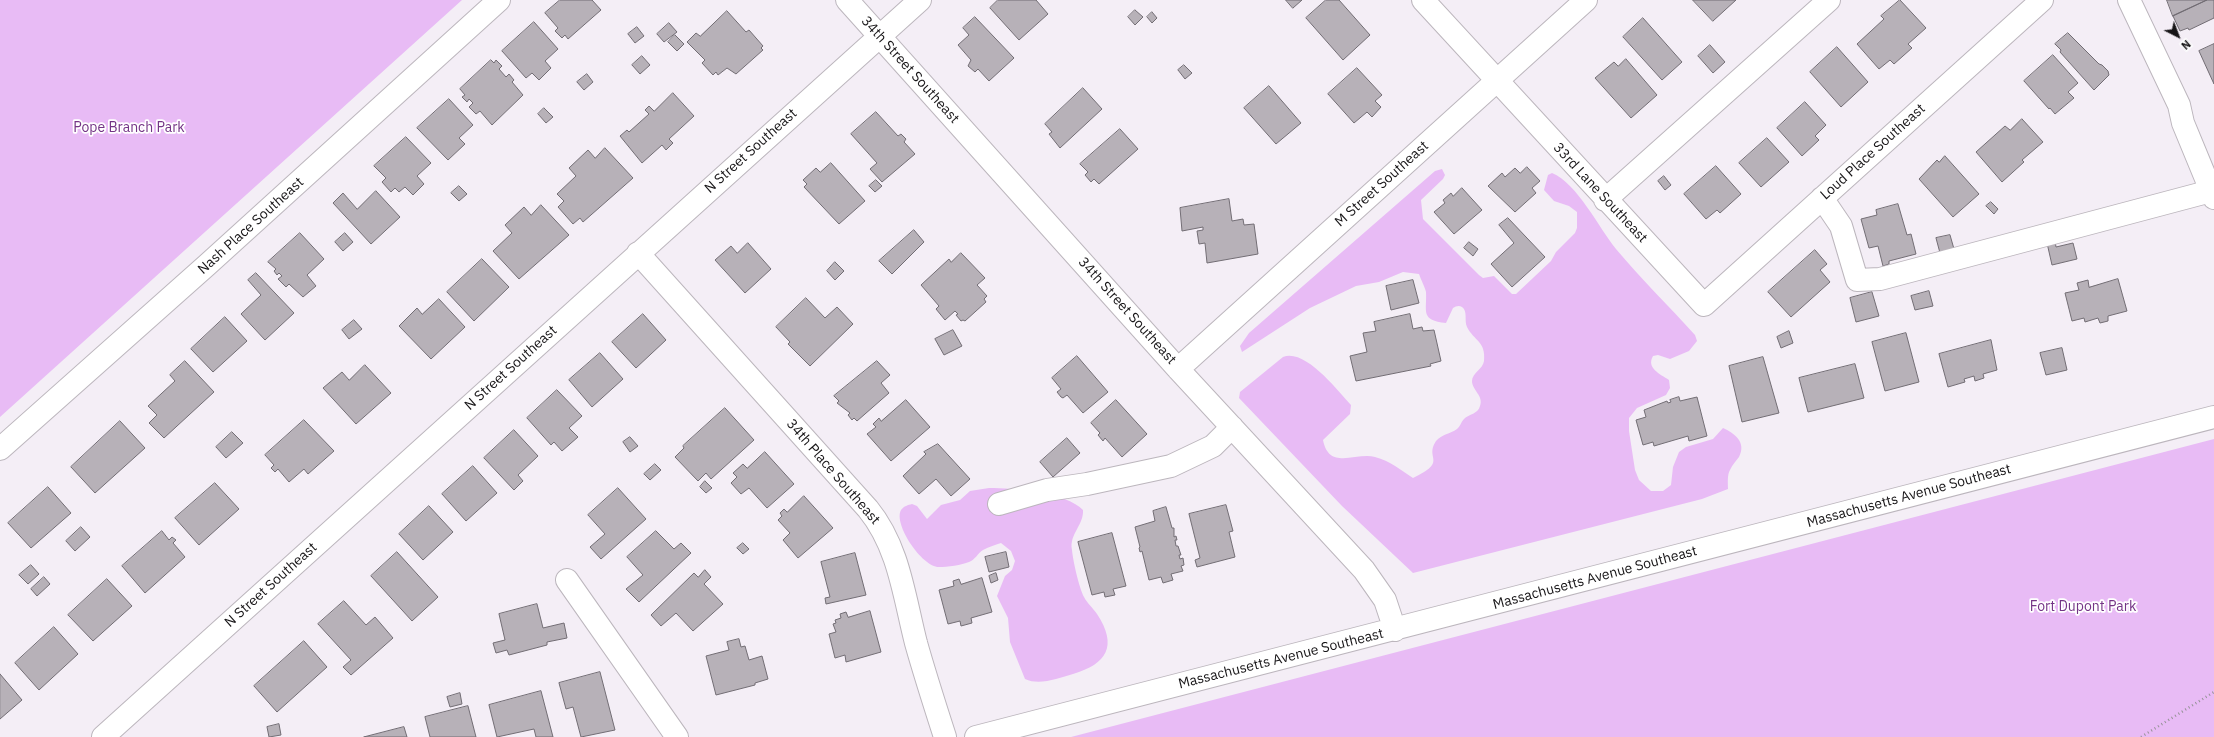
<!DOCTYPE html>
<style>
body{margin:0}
#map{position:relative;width:2214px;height:737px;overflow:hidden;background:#f4eef6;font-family:"IBM Plex Sans",sans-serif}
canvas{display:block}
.north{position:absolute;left:2158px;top:16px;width:40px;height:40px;-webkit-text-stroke:3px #fff;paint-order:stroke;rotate:138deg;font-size:11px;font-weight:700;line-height:16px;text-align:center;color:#171517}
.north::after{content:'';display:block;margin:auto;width:14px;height:18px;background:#171517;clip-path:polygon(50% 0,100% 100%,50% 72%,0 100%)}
</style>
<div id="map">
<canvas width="2214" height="737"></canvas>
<div class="north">N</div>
</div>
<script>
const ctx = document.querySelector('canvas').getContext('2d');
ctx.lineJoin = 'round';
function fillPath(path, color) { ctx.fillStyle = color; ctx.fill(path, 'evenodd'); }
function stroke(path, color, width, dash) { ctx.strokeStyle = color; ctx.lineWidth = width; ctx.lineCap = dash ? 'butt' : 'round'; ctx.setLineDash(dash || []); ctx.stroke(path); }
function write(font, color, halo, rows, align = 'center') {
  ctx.font = font + ' "IBM Plex Sans",sans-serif'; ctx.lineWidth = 3.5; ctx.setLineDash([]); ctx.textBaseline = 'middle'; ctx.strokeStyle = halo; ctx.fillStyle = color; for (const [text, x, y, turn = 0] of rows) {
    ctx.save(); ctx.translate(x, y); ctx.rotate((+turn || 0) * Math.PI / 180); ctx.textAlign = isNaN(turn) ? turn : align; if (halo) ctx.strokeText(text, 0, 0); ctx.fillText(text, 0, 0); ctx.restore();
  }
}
fillPath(new Path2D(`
 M0 0H462L0 417Z
 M1442 169 1445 175 1443 179 1421 200 1423 219 1479 275 1483 278 1494 276 1512 294H1516L1551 261 1556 252 1575 233 1577 228V212L1569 206 1554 201 1544 190 1548 175 1552 173C1577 183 1599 228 1616 249 1641 279 1669 306 1695 335L1697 341 1689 351 1670 359 1658 355 1653 356C1646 368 1660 374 1669 380L1670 388 1666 395 1637 408 1629 418V431L1635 470 1639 480 1651 491H1663L1671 485 1673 467 1679 452 1686 447 1713 439 1723 428C1734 433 1747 442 1739 457 1736 461 1732 465 1730 470 1727 475 1728 483 1728 489L1702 499 1413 573 1342 506 1239 398 1240 392 1283 357C1305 348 1338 391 1351 405L1350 414 1323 440C1329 471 1356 452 1375 457 1390 461 1401 470 1413 478 1449 461 1424 459 1436 441 1442 434 1450 434 1457 429 1460 427 1461 422 1464 419 1469 414 1478 414 1480 406 1484 396 1472 390 1472 381 1472 373 1483 369 1484 361 1486 341 1474 341 1467 327 1464 321 1468 311 1462 307 1459 305 1456 306 1453 308L1446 323C1420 320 1427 312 1426 292 1425 287 1421 280 1419 274L1403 272 1379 282 1356 286 1310 308 1242 352 1240 346 1249 333 1435 171Z
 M2214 439V737H1071Z
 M989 488C1013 488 1066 492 1083 510 1084 525 1069 534 1072 550 1073 561 1079 587 1084 597 1087 603 1093 608 1097 614 1118 646 1107 664 1073 674 1058 678 1040 686 1025 679L1010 642 1008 618 997 596 1005 576 1012 570 1015 561 1011 551 1001 543C995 545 988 547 983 550 978 553 975 560 969 562 962 565 947 567 939 567 922 567 893 524 901 510 904 506 908 505 912 504L917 506 927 519 941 505 960 500 970 491Z`), '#e8bbf5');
const building = new Path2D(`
 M560 0H592L601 10 568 39 565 35 562 38 555 31 558 28 545 13Z
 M998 0H1036L1048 14 1019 40 990 8Z
 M1286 0H1302L1293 8Z
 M1326 0H1339L1370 35 1343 60 1306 18Z
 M1693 0H1736L1713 21Z
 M1900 0 1926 28 1908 44 1912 48 1894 64 1890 60 1879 69 1857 44 1884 19 1881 16Z
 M2167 0H2207L2173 16Z
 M2207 0H2214V18L2189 30 2188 28 2180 31 2173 16Z
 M1135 10 1143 17 1135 25 1128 17Z
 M727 11 746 32 749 30 763 46 761 48 763 50 736 74 727 68 718 75 716 72 713 75 702 63 705 60 687 42 696 33 700 36Z
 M1152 12 1157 18 1152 23 1147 17Z
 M975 17 1014 58 989 81 978 69 975 72 968 66 971 60 958 45 969 35 963 28Z
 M1643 18 1682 62 1662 80 1623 37Z
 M534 22 558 49 545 61 551 68 539 80 532 73 526 78 502 51Z
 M669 23 677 32 664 42 657 34Z
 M637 27 644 36 635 43 628 34Z
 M2068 33 2099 64 2102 65 2108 71 2109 75 2094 90 2060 52 2061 50 2055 44Z
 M675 35 684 44 677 51 668 42Z
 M2214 44V84L2199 51Z
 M1710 45 1725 62 1713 73 1698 56Z
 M1837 47 1868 82 1841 107 1810 72Z
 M2053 55 2078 83 2068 92 2074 98 2055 114 2050 108 2049 109 2024 81Z
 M642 56 650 65 640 74 632 65Z
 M1626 59 1657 95 1631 118 1595 78 1614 62 1618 66Z
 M491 60 494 63 496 60 502 66 499 69 506 77 509 74 514 80 512 82 523 95 492 125 480 111 476 114 469 107 473 103 469 99 467 102 462 97 465 95 460 89Z
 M1184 65 1192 73 1185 79 1178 70Z
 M1357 68 1382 95 1375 101 1381 107 1372 117 1367 112 1354 123 1328 94Z
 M587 74 593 82 584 90 577 82Z
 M1269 86 1301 123 1276 144 1244 108Z
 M1083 88 1102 109 1060 148 1049 134 1052 132 1045 124Z
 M673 93 694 116 669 139 673 143 666 150 662 145 642 163 620 136 627 130 629 132 649 114 645 110 649 106 654 111Z
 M449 99 473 125 459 138 465 144 448 160 417 128Z
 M1805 102 1826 125 1815 136 1819 140 1802 156 1777 128Z
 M544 108 553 117 546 123 538 114Z
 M876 112 898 136 901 134 906 139 904 142 915 154 882 182 870 169 877 163 851 134Z
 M2022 119 2043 142 2022 160 2024 162 2002 182 1976 152 2005 126 2010 130Z
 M1120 129 1138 149 1099 184 1094 179 1091 182 1085 175 1088 172 1080 164Z
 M406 137 431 163 417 176 424 184 413 195 405 187 399 192 395 188 391 192 382 182 386 178 374 166Z
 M1767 138 1789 162 1761 187 1739 163Z
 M605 148 633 178 583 222 580 218 573 224 558 207 564 201 557 194 576 176 569 168 588 150 595 158Z
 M1945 156 1979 194 1953 217 1919 179 1937 160 1939 162Z
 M831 163 865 201 839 224 804 187 807 184 803 180 816 168 820 172Z
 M1716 166 1741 194 1720 213 1717 210 1706 219 1684 194Z
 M1527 167 1540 181 1532 188 1536 193 1515 212 1488 186 1502 173 1505 177 1515 168 1520 173Z
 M1664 176 1671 185 1665 190 1658 181Z
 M876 180 882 186 875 192 869 186Z
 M459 186 467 194 459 201 451 193Z
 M1462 188 1482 210 1454 234 1434 212 1445 203 1443 200 1451 193 1453 196Z
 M376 191 400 217 371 244 333 203 343 193 357 209Z
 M1229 199 1232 221 1243 219 1244 225 1254 224 1258 254 1207 263 1205 243 1199 244 1197 231 1203 230V227L1182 231 1180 208Z
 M1991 202 1998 209 1994 214 1986 206Z
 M1898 204 1907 235 1911 234 1916 254 1889 261V264L1883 266 1878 246 1869 248 1861 219 1877 215 1876 210Z
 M541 205 569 235 519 279 493 251 512 233 505 225 524 207 531 215Z
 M1508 218 1545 257 1512 287 1491 264 1514 243 1499 225Z
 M914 230 924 242 892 274 879 261Z
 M300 233 324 259 307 275 316 286 303 297 289 284 286 287 278 279 282 276 279 273 277 275 274 271 276 269 268 262Z
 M345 233 353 242 343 251 335 242Z
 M1950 235 1954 249 1940 253 1936 238Z
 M2055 241 2056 247 2073 243 2077 259 2052 265 2047 243Z
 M1469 242 1478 249 1473 256 1464 248Z
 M748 243 771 269 745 293 715 260 731 246 737 253Z
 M1815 250 1827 264 1820 270 1830 282 1791 317 1768 292Z
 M961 253 985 278 977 285 987 296 984 299 986 302 965 321 963 320 961 321 956 315 958 314 955 311 945 320 936 309 939 306 921 285 949 259 951 262Z
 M482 259 509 287 474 321 447 292Z
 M835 262 844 271 835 280 827 271Z
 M256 273 294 313 265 340 241 314 261 295 248 280Z
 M2118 279 2127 311 2108 316V321L2100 323 2098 318 2085 322 2084 318 2072 321 2065 293 2079 290 2077 283 2088 280 2089 287Z
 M1413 280 1419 303 1391 310 1386 286Z
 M1929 291 1933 306 1915 310 1911 296Z
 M1872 292 1879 316 1856 322 1850 298Z
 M806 298 825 318 837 307 853 324 810 366 788 344 790 342 776 327Z
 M439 299 465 327 431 359 399 326 417 308 422 314Z
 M643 314 666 340 636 368 612 342Z
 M1410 314 1413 329 1422 327 1423 331 1434 330 1441 361 1430 364 1431 366 1356 381 1350 356 1367 352 1363 333 1376 331 1374 322Z
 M225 317 247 341 213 372 191 349Z
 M354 320 362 329 349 339 342 330Z
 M953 330 962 346 944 355 935 339Z
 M1789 331 1793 343 1781 348 1777 337Z
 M1906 333 1919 382 1885 391 1872 342Z
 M1991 340 1997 370 1983 374 1984 378 1975 381 1974 376 1964 379 1965 382 1948 387 1939 354Z
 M2062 348 2067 370 2046 375 2040 353Z
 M600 353 623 379 592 407 569 380Z
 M1077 356 1108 392 1083 413 1067 395 1063 398 1061 397 1057 392 1061 389 1052 378Z
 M1763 357 1779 413 1742 422 1729 366Z
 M185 361 214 392 164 438 149 423 157 415 148 406 175 381 170 375Z
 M877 361 890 375 881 383 889 393 857 421 854 418 852 420 848 415 850 413 837 403 839 401 834 396Z
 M1855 364 1864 398 1808 412 1799 378Z
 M365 365 391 393 356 424 323 388 342 372 349 380Z
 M557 390 582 416 569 428 578 437 562 451 554 442 551 445 527 418Z
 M1679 397 1680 401 1697 397 1707 436 1689 441 1688 436 1654 446 1653 442 1643 445 1636 420 1646 417 1644 410 1667 401 1668 403 1671 402 1670 400Z
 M906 400 930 427 891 461 867 434 876 427 873 424 879 418 881 421Z
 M1116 400 1147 434 1122 457 1105 438 1103 441 1098 435 1100 433 1091 423Z
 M725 408 754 440 711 479 706 473 698 481 675 457 684 448 683 446Z
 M304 420 334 451 308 474 304 469 289 482 278 469 275 472 271 468 274 465 265 455Z
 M120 421 145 448 95 493 71 467Z
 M514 430 538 456 518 475 523 481 514 490 484 458Z
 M232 432 243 443 226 458 216 447Z
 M630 437 638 446 630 452 623 442Z
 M1067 438 1080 453 1053 477 1040 462Z
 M938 444 970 479 951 496 936 479 919 494 903 476 926 454 924 452Z
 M765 452 794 484 767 508 749 488 741 494 731 483 737 477 733 473 743 464 747 468Z
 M655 464 661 470 650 480 644 474Z
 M473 466 497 493 466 521 442 494Z
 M705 481 712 488 706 493 700 487Z
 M215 483 239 509 199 545 175 518Z
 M48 487 71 513 31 548 8 523Z
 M618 488 646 519 601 559 590 547 605 534 588 515Z
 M804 496 833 528 798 558 783 540 790 533 778 520 782 516 780 513 784 509 787 512Z
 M1226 505 1233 531 1229 532 1235 557 1197 567 1195 560 1200 558 1189 514Z
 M429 506 453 532 423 560 399 534Z
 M1166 507 1172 528H1174V537L1176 536 1177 540H1175L1176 546H1178L1181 555H1179L1180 559 1183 558 1184 565 1181 566 1183 571 1171 574 1173 580 1163 583 1161 577 1149 580 1142 551 1140 552 1139 548 1140 547 1135 527 1155 521 1153 511Z
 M81 527 90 537 75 551 66 541Z
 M162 531 169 540 172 537 176 540 173 543 185 557 145 593 122 566Z
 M656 531 674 549 681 543 691 553 639 602 626 589 643 575 627 557Z
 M1112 533 1126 586 1113 589 1115 595 1105 597 1104 592 1092 595 1078 542Z
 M743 543 749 549 743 554 737 548Z
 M397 552 438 597 412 621 371 576Z
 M1006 552 1009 567 989 572 985 557Z
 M855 553 866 595 826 604 825 598 830 597 821 562Z
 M31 565 39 574 28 584 19 575Z
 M705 570 711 577 704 584 723 604 693 631 676 613 661 626 651 615 694 573 698 577Z
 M996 573 998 580 991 583 989 576Z
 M44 577 50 584 37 596 31 589Z
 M982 578 992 612 971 618 972 623 961 626 960 621 948 624 939 590 954 586 953 581 959 579 961 584Z
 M107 579 132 606 93 641 68 615Z
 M344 601 366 625 375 617 393 638 351 675 343 667 351 660 318 624Z
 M537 604 543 628 564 623 567 638 547 642V645L509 655 507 650 496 653 493 643 505 640 499 614Z
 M870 611 881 652 846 662 845 655 835 658 829 634 836 632 833 624 836 623 835 620 841 618 840 614 846 612 848 617Z
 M54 627 78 654 39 690 15 663Z
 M739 639 741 647 745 646 749 660 762 656 768 679 755 683V685L716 695 706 656 729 650 727 642Z
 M304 641 327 667 277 712 254 686Z
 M600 672 615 730 581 737 573 707 566 709 559 683Z
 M0 674 22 700 0 719Z
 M541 691 553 737H536L534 729 497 737 489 705Z
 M460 693 462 704 450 707 447 697Z
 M468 706 476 737H430L425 717Z
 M279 724 281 735 269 737 267 727Z
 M404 727 407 737H364Z`);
fillPath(building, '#b7b1b8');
stroke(building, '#726d74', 1);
const minor = new Path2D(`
 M847 0 1178 369 1364 570 1385 600 1395 630
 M1423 0 1704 305 2042 0
 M2129 0 2179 105 2183 123 2214 198
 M1822 198 1841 226 1857 280 1880 279 2211 191
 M1605 200 1829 0
 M638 253 868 509C899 547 904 596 916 643 925 675 935 706 945 737
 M1178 369 1586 0
 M0 449 207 265 499 0
 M999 504 1047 490 1087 484 1171 466 1213 446 1232 427
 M567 580 677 737
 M103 737 920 0
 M976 737 2214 417`);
stroke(minor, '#bcb6bd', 24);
stroke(new Path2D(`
 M2141 737 2214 692`), '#979398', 2.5, [1, 3]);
stroke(minor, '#fff', 22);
write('14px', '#171517', '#fff', [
 ["34th Street Southeast",910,70,48],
 ["N Street Southeast",751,151,-42],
 ["Loud Place Southeast",1873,152,-42],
 ["M Street Southeast",1382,184,-42],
 ["33rd Lane Southeast",1600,193,47],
 ["Nash Place Southeast",251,226,-42],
 ["34th Street Southeast",1127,311,48],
 ["N Street Southeast",511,368,-42],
 ["34th Place Southeast",833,472,49],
 ["Massachusetts Avenue Southeast",1909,496,-15],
 ["Massachusetts Avenue Southeast",1595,578,-15],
 ["N Street Southeast",271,585,-42],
 ["Massachusetts Avenue Southeast",1281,659,-14]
]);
write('14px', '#743486', '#fff', [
 ["Pope Branch Park",129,128],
 ["Fort Dupont Park",2083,607]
]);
</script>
